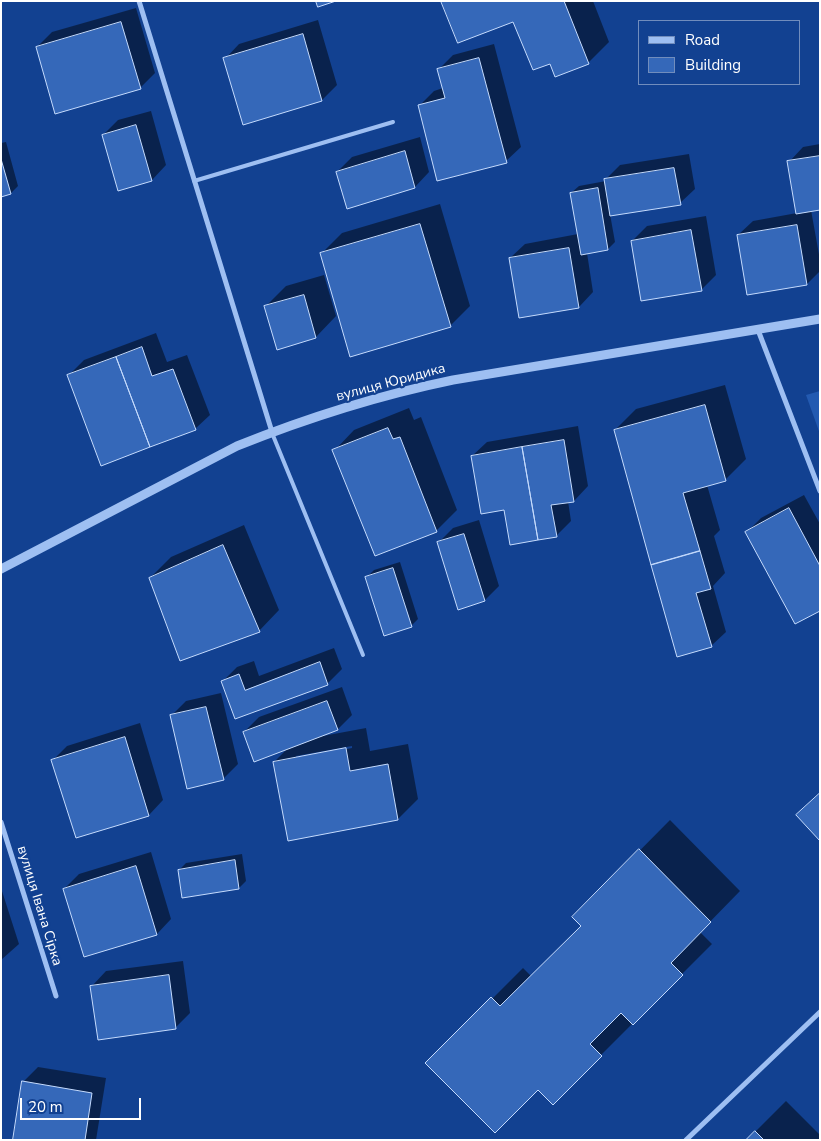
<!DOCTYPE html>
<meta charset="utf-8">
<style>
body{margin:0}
#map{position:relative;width:821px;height:1141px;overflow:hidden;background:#124191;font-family:"Nunito Sans",sans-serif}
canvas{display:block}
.frame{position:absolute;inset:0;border:2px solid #fff;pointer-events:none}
.legend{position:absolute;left:638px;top:20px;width:162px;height:65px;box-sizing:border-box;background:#124191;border:1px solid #718dbd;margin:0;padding:6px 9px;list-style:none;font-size:15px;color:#fff}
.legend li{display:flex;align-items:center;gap:10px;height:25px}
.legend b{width:25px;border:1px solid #718dbd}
.scale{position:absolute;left:20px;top:1098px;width:121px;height:22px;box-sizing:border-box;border:2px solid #fff;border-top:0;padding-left:6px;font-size:15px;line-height:18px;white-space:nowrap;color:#fff;-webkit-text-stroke:4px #124191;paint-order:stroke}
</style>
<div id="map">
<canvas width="821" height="1141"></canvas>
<div class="frame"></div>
<ul class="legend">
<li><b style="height:6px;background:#9ebff2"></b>Road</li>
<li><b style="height:14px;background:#3568b9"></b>Building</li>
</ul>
<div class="scale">20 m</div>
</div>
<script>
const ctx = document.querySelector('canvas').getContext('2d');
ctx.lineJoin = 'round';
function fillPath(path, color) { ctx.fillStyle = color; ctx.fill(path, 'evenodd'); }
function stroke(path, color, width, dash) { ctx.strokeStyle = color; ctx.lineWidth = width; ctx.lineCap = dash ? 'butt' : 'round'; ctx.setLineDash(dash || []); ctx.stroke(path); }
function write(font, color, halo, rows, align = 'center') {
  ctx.font = font + ' "Nunito Sans",sans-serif'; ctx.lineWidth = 4.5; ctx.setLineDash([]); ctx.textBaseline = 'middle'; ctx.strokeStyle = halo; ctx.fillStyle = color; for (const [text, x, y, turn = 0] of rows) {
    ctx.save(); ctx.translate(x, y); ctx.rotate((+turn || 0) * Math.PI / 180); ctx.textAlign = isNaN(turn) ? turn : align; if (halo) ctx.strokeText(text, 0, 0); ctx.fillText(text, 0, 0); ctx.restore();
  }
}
fillPath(new Path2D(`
 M820 391V434L806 395Z`), '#235ab1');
fillPath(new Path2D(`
 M443 1H593L609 42 588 63 551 62 514 20Z
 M136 8 155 73 140 88 37 47 52 32Z
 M318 20 337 85 322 100 244 123 225 59 239 44Z
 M494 44 521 147 506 161 419 106 434 91 443 88 439 69 453 55Z
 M151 111 166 165 152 180 119 190 103 135 118 120Z
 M420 137 429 172 415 187 348 207 337 172 352 157Z
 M6 142 18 186 11 193 1 196V143Z
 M820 144V209L811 210 820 260V271L807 284 738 235 753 221 797 213 789 162 803 147Z
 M689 154 695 189 680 203 610 214 615 242 608 249 587 253 593 292 579 307 510 258 525 244 578 234 571 193 579 186 606 181V179L620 165Z
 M440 204 470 306 450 326 321 254 342 233Z
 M706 216 716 275 701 290 632 241 647 226Z
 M324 275 336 316 316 337 278 348 265 307 286 286Z
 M156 333 167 362 187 355 210 415 195 429 69 375 84 360Z
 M725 385 746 459 725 480 707 485 720 530 714 536 725 573 713 586 726 632 711 646 615 430 636 409Z
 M409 408 414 420 421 417 457 510 437 530 375 554 334 451 354 430Z
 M578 426 588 486 574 501H568L571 521 556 536 505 509 472 456 487 442Z
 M804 495 820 524V610L747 532 761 518Z
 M479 520 499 586 485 600 459 609 438 543 453 528Z
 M244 525 279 610 259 631 150 578 171 557Z
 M400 562 418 619 411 626 367 577 374 570Z
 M334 648 342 669 327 684 235 718 222 682 237 667 254 661 259 676Z
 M342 687 352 715 338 729 323 735V736L366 728 370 751 408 744 418 799 398 819 274 762 289 747 244 732 259 717ZM352 746V748L296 759V756Z
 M221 693 238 764 223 779 171 716 186 701Z
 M140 723 163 800 149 815 77 837 53 760 67 746Z
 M670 820 740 891 700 932 712 944 553 1103 538 1088 427 1064 523 968 531 976 582 926 574 917Z
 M151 852 171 919 157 934 85 956 64 889 79 874Z
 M242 854 246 881 239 888 179 870 186 863Z
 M1 888 19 944 1 960Z
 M183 961 190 1013 175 1028 92 986 106 971Z
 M38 1067 106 1078 96 1140H14L23 1082Z
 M786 1101 820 1135V1140H747Z`), '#0007');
const building = new Path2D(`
 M316 1H336L318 7Z
 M441 1H564L589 64 555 77 550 64 533 70 513 22 458 43Z
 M121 22 141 89 55 114 36 47Z
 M303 34 322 101 243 125 223 58Z
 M479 58 507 163 437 181 418 105 445 98 437 69Z
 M136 125 152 181 118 191 102 135Z
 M405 151 415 188 347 209 336 172Z
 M820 156V210L796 214 787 161Z
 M1 159 11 194 1 197Z
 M674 168 681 205 610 216 604 179Z
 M598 188 608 250 581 255 570 193Z
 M420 224 451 327 350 357 320 253Z
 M797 225 807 285 747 295 737 235Z
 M691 230 702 291 641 301 631 241Z
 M569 248 579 308 519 318 509 258Z
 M304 295 316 338 277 350 264 306Z
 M142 347 152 376 173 369 196 430 150 447 116 357Z
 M116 357 150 447 101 466 67 375Z
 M705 405 726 481 683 493 700 551 651 565 614 430Z
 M388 428 393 439 400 437 437 532 375 556 332 450Z
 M564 440 574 502 551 505 557 537 538 540 522 447Z
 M522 447 538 540 510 545 504 510 481 514 471 456Z
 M789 508 820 566V611L795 624 745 532Z
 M464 534 485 601 458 610 437 542Z
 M223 545 260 632 180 661 149 578Z
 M700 551 711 589 696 593 712 647 677 657 651 565Z
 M393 568 412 627 384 636 365 577Z
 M320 662 328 685 235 719 221 681 239 674 245 690Z
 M327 701 338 730 254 762 243 732Z
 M206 707 224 780 187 789 170 715Z
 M125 737 149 816 76 838 51 760Z
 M346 748 350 771 388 764 398 820 288 841 273 762Z
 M820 793V841L796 815Z
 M639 849 711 922 671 963 683 975 633 1025 621 1013 590 1044 602 1056 553 1105 538 1090 495 1133 425 1063 491 997 500 1006 581 926 572 917Z
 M235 860 239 889 182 898 178 870Z
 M136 866 157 935 84 957 63 889Z
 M169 975 176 1029 98 1040 90 986Z
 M22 1081 92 1093 85 1140H13Z
 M755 1131 764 1140H746Z`);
fillPath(building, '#3568b9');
stroke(building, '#c5dbfd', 1);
stroke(new Path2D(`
 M194 181 393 122
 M272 433 363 655`), '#9ebff2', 4);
stroke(new Path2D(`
 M139 1 272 432
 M758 330 820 491
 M1 822 56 996
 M686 1140 820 1012`), '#9ebff2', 5);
stroke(new Path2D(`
 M1 569 237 446C307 418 380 395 453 380L820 319`), '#9ebff2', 9);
write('14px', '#fff', '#124191', [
 ["вулиця Юридика",391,383,-15],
 ["вулиця Івана Сірка",39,906,73]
]);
</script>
